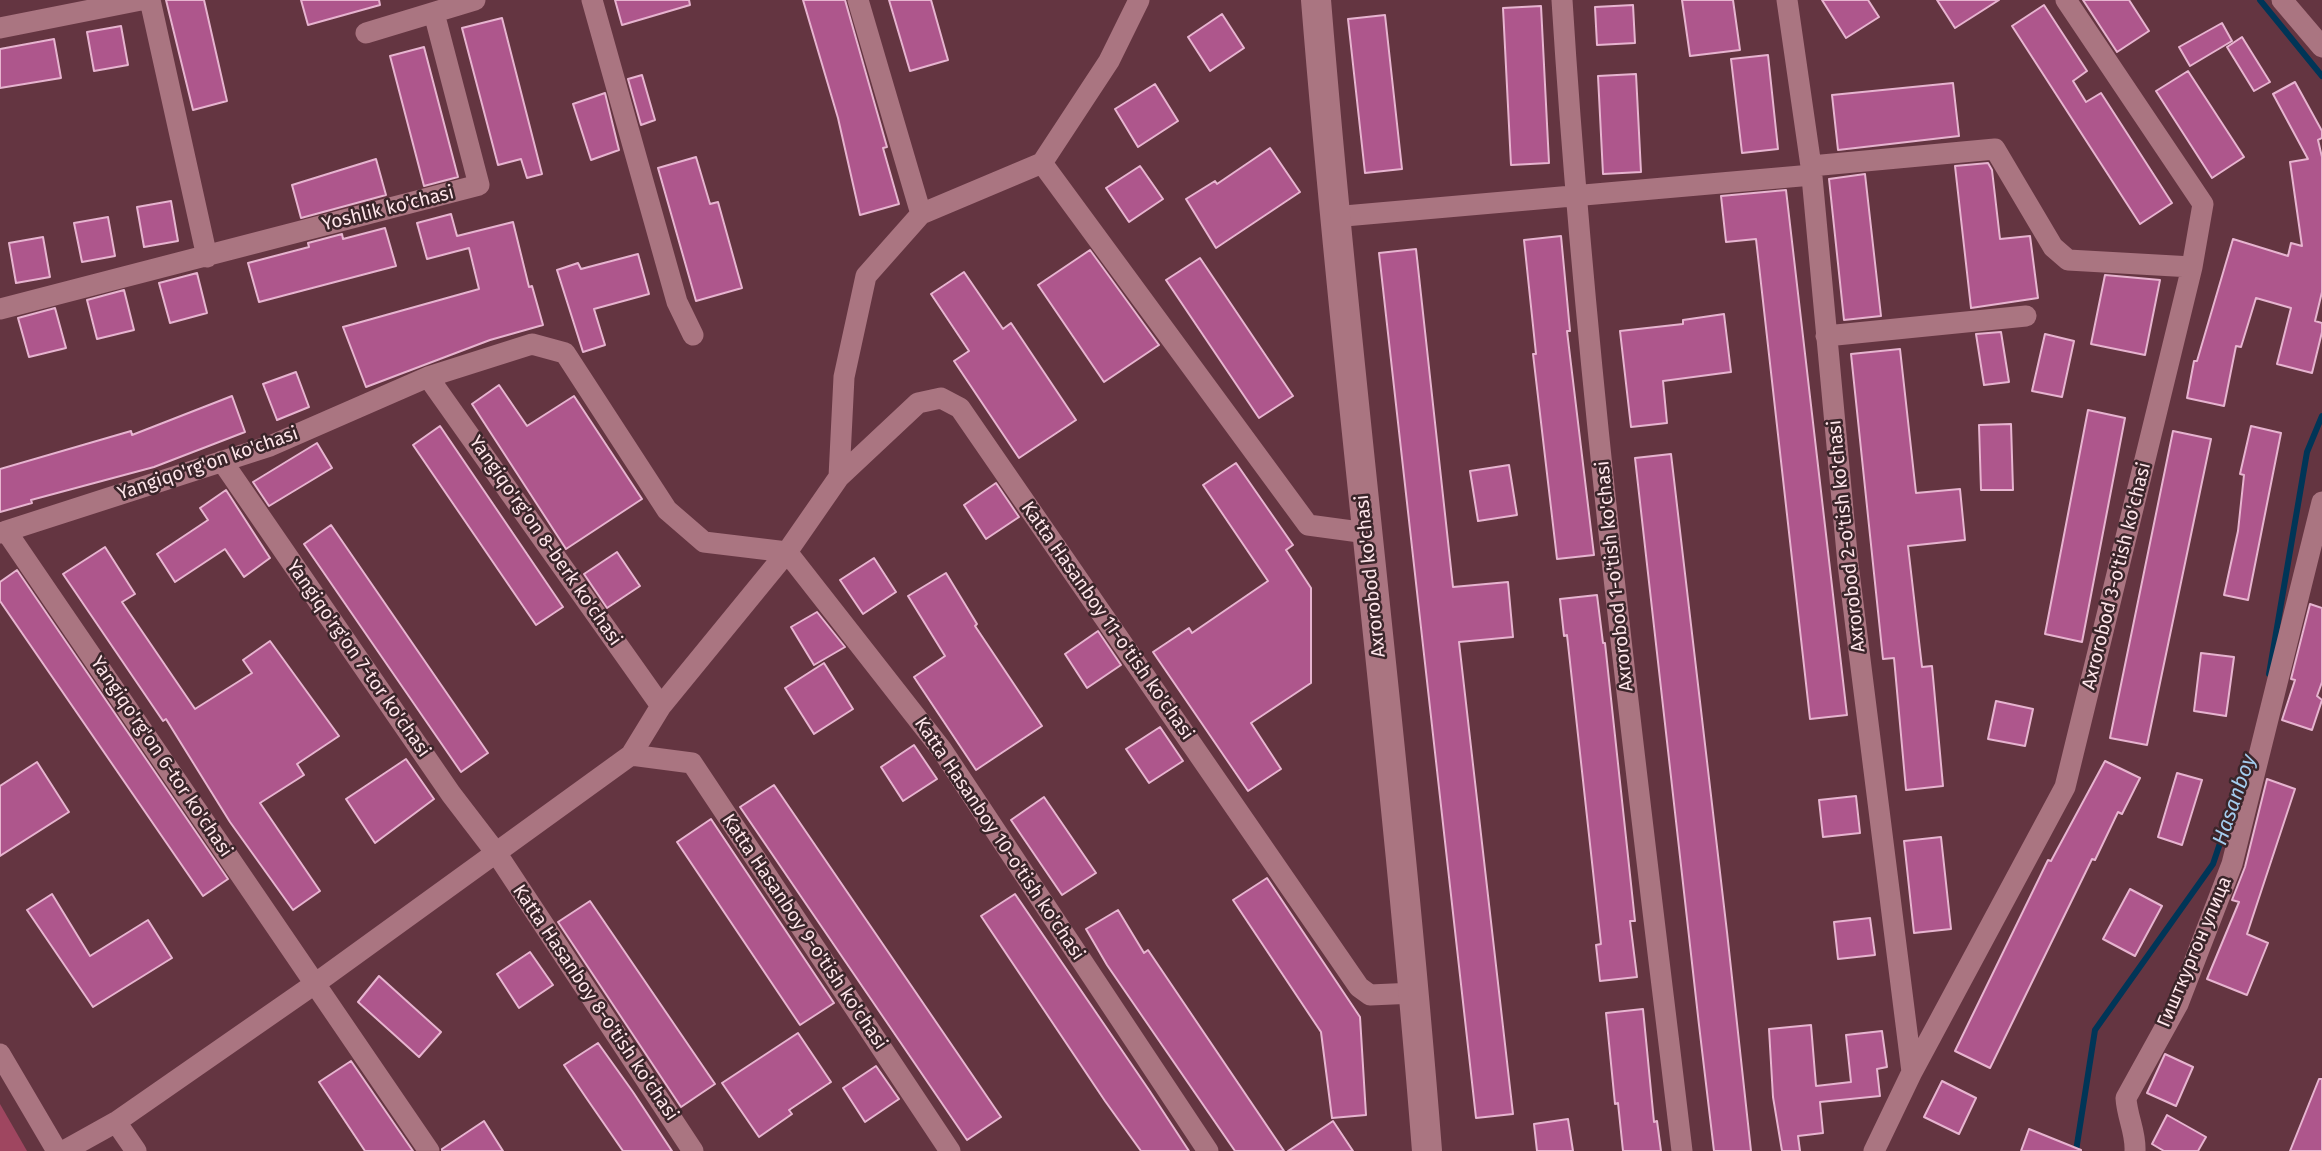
<!DOCTYPE html>
<meta charset="utf-8">
<style>
body{margin:0}
canvas{display:block;background:#643541}
</style>
<canvas width="2322" height="1151"></canvas>
<script>
const ctx = document.querySelector('canvas').getContext('2d');
ctx.lineJoin = 'round';
function fillPath(path, color) { ctx.fillStyle = color; ctx.fill(path, 'evenodd'); }
function stroke(path, color, width, dash) { ctx.strokeStyle = color; ctx.lineWidth = width; ctx.lineCap = dash ? 'butt' : 'round'; ctx.setLineDash(dash || []); ctx.stroke(path); }
function write(font, color, halo, rows, align = 'center') {
  ctx.font = font + ' "Fira Sans",sans-serif'; ctx.lineWidth = 5; ctx.setLineDash([]); ctx.textBaseline = 'middle'; ctx.strokeStyle = halo; ctx.fillStyle = color; for (const [text, x, y, turn = 0] of rows) {
    ctx.save(); ctx.translate(x, y); ctx.rotate((+turn || 0) * Math.PI / 180); ctx.textAlign = isNaN(turn) ? turn : align; if (halo) ctx.strokeText(text, 0, 0); ctx.fillText(text, 0, 0); ctx.restore();
  }
}
fillPath(new Path2D(`
 M0 1104 27 1151H0Z`), '#9f4660');
stroke(new Path2D(`
 M2260 0 2322 76
 M2269 674 2307 452 2322 416
 M2076 1151 2095 1030 2213 864 2247 763`), '#003557', 6);
const building = new Path2D(`
 M166 0H204L227 101 193 110Z
 M301 0H379L380 5 308 25Z
 M615 0H689L690 5 622 25Z
 M803 0H845L887 147 883 148 899 204 860 215 838 118Z
 M889 0H931L948 60 910 71Z
 M1682 0H1733L1740 50 1690 56Z
 M1822 0H1868L1879 17 1846 38Z
 M1937 0H1999L1955 28Z
 M2083 0H2129L2149 31 2117 52Z
 M1633 5 1635 43 1597 45 1595 7Z
 M2044 5 2087 71 2073 81 2086 102 2101 93 2172 203 2140 224 2012 26Z
 M1541 6 1549 163 1511 165 1503 8Z
 M1222 14 1244 48 1210 71 1188 37Z
 M1385 15 1402 169 1365 173 1348 19Z
 M502 18 542 174 527 178 521 159 498 165 462 28Z
 M2222 23 2232 41 2190 66 2179 47Z
 M121 26 128 65 94 71 87 32Z
 M2242 37 2270 82 2254 91 2227 47Z
 M54 39 61 78 0 88V49Z
 M424 47 458 177 424 186 390 56Z
 M1768 55 1778 149 1742 153 1731 59Z
 M2188 71 2244 157 2212 178 2156 91Z
 M1636 74 1641 172 1603 174 1598 76Z
 M642 75 655 120 641 125 628 79Z
 M2295 82 2322 131V138L2318 140 2322 157V292L2315 321 2322 323V332L2312 373 2277 364 2291 308 2256 298 2241 347 2236 346 2224 406 2187 398 2194 361H2197L2233 239 2288 256 2291 243 2302 246 2290 162 2308 159 2273 94Z
 M1953 83 1959 136 1838 150 1832 95Z
 M1155 84 1178 121 1138 147 1115 109Z
 M605 93 619 150 591 160 573 104Z
 M1270 148 1300 192 1216 248 1186 199 1215 181 1217 184Z
 M696 157 710 204 718 202 742 288 696 301 658 168Z
 M376 159 386 195 301 218 292 185Z
 M1988 163 1992 170 2000 239 2030 236 2038 298 1971 308 1955 166Z
 M1140 166 1163 199 1129 222 1106 188Z
 M1865 174 1881 316 1844 320 1829 179Z
 M1786 190 1847 715 1810 719 1756 239 1726 242 1721 196Z
 M171 201 178 241 144 247 137 207Z
 M451 214 457 236 513 222 529 287 532 286 543 325 490 340 366 387 343 327 479 289 469 248 427 259 417 223Z
 M108 217 115 256 82 262 74 223Z
 M385 228 396 266 259 302 248 263 309 247 308 243 342 234 343 239Z
 M1561 236 1570 331H1567L1594 555 1557 559 1533 354H1536L1524 240Z
 M43 237 50 277 16 283 9 243Z
 M1416 249 1453 587 1508 582 1513 637 1459 642 1513 1114 1476 1118 1379 253Z
 M1090 250 1159 345 1104 382 1038 285Z
 M638 254 649 294 594 309 605 345 583 352 557 270 578 263 581 269Z
 M1200 258 1293 396 1259 418 1166 280Z
 M964 272 1003 329 1011 323 1076 420 1019 458 954 361 969 351 931 294Z
 M197 273 207 313 170 323 159 283Z
 M2105 275 2160 280 2145 355 2091 344Z
 M124 290 134 330 97 339 87 300Z
 M55 308 66 348 29 357 18 318Z
 M1724 314 1731 372 1663 381 1667 423 1631 427 1620 331 1683 324V320Z
 M2001 332 2009 382 1984 385 1976 334Z
 M2045 334 2074 341 2062 397 2032 391Z
 M1900 349 1916 493 1960 489 1965 540 1908 546 1922 667 1932 666 1943 786 1906 790 1894 658 1883 659 1851 354Z
 M296 372 309 407 277 420 263 384Z
 M499 385 527 426 574 396 642 499 566 549 472 404Z
 M232 396 245 432 154 467 31 500 32 503 0 512V469L131 431 132 435Z
 M2088 410 2125 418 2082 642 2045 634Z
 M2011 424 2013 490H1981L1979 425Z
 M440 426 563 607 536 625 413 445Z
 M2251 426 2281 433 2248 600 2224 595 2238 531 2244 475 2240 474Z
 M2173 431 2211 439 2147 745 2110 738Z
 M317 443 332 468 269 506 253 482Z
 M1671 454 1727 932 1751 1151H1714L1699 1025 1635 458Z
 M1236 463 1293 545 1286 550 1311 588V683L1251 723 1281 769 1248 791 1153 652 1189 628 1192 633 1268 581 1203 485Z
 M1509 465 1517 515 1478 521 1470 471Z
 M996 483 1019 517 986 539 964 505Z
 M226 490 270 558 244 577 225 549 175 582 157 554 208 520 200 508Z
 M331 525 488 753 461 772 304 544Z
 M105 547 135 594 122 602 195 709 252 673 243 660 270 641 339 736 297 764 304 775 260 803 320 891 293 910 230 822 166 719 163 721 63 574Z
 M617 552 640 586 607 608 584 574Z
 M874 558 896 592 863 614 840 580Z
 M17 570 228 879 203 896 0 601V582Z
 M946 573 977 624 975 626 1042 726 976 770 914 677 945 656 908 596Z
 M1597 595 1603 643H1605L1635 921H1630L1637 977 1600 981 1596 945 1601 944 1567 635 1564 636 1560 599Z
 M2310 604 2322 608V682L2317 696 2322 700 2312 730 2282 720 2295 680 2291 679Z
 M817 612 845 647 814 665 791 627Z
 M1098 631 1121 665 1087 688 1065 654Z
 M2201 653 2234 657 2226 716 2194 711Z
 M824 663 853 709 814 734 785 688Z
 M1996 701 2033 709 2025 746 1988 739Z
 M1160 727 1183 761 1149 783 1126 749Z
 M914 745 937 779 903 801 881 767Z
 M406 759 434 799 375 843 346 799Z
 M2105 761 2140 778 2122 814 2118 812 2095 860 2092 859 1990 1068 1955 1051 2048 860 2051 861Z
 M37 762 69 812 0 856V786Z
 M2177 773 2202 780 2182 845 2158 837Z
 M2267 779 2295 789 2247 934 2268 943 2247 995 2207 979 2239 902 2232 900 2245 867Z
 M774 785 1001 1117 967 1140 740 807Z
 M1856 796 1860 833 1823 837 1819 800Z
 M1044 797 1096 873 1062 895 1011 820Z
 M711 819 834 1003 800 1025 677 842Z
 M1941 837 1951 929 1914 933 1904 841Z
 M1267 878 1360 1017 1366 1115 1332 1118 1321 1032 1233 900Z
 M2130 889 2162 906 2135 956 2103 939Z
 M52 894 90 956 148 920 172 958 93 1007 27 910Z
 M1015 894 1149 1090 1189 1151H1141L1105 1101 981 916Z
 M590 901 715 1084 681 1107 558 922Z
 M1118 910 1144 953 1148 950 1284 1151H1235L1107 965 1086 929Z
 M1870 918 1875 955 1838 959 1834 922Z
 M530 952 553 985 519 1008 497 974Z
 M379 976 441 1032 419 1057 358 1002Z
 M1643 1009 1654 1122 1657 1121 1661 1151H1623L1618 1103 1615 1104 1606 1013Z
 M1811 1025 1816 1086 1851 1082 1846 1035 1882 1031 1887 1067 1877 1069 1880 1096 1820 1102 1823 1133 1798 1136 1800 1151H1782L1773 1097 1769 1029Z
 M798 1033 831 1082 789 1110 792 1114 759 1137 722 1083Z
 M598 1043 633 1092 672 1151H623L587 1099 564 1065Z
 M2165 1054 2193 1067 2176 1106 2147 1093Z
 M351 1061 413 1151H365L319 1082Z
 M876 1066 899 1099 865 1122 843 1088Z
 M2319 1079H2322V1151H2290Z
 M1942 1081 1976 1098 1959 1134 1924 1117Z
 M2167 1115 2206 1137 2198 1151H2164L2152 1144Z
 M1568 1119 1573 1151H1537L1534 1124Z
 M484 1121 503 1151H442V1149Z
 M1333 1121 1353 1151H1288Z
 M2029 1129 2081 1150V1151H2021Z`);
fillPath(building, '#ae568c');
stroke(building, '#e7b4d0', 2);
stroke(new Path2D(`
 M150 0 207 257
 M592 0 677 302 693 335
 M858 0 921 214
 M1562 0C1586 385 1636 768 1682 1151
 M1787 0 1811 166 1848 564 1912 1072
 M2282 0 2322 47
 M0 28 141 0
 M366 33 475 0
 M1042 163 1308 525 1367 533
 M1811 166 1995 149 2053 247 2068 260 2192 267
 M1333 217 1812 175
 M0 309 479 185 434 13
 M1826 336 2026 316
 M428 377 661 706
 M222 461 451 794 497 854 693 1151
 M839 477 844 377 866 276 921 214 1042 163 1109 61 1139 0
 M6 531 429 1151
 M0 533 270 446 428 377 532 344 565 353 667 510 704 542 787 552 942 750 1208 1151
 M631 755 692 763 950 1151
 M0 1054 57 1151
 M116 1122 136 1151
 M64 1151 116 1122 316 983 631 755 661 706 787 552 839 477 918 403 941 398 960 408 1359 987 1370 995 1415 993
 M1874 1151 1912 1072 2065 787 2192 267 2203 204 2066 0
 M2135 1151C2136 1132 2127 1117 2126 1098L2178 1004 2232 864 2322 502`), '#aa7581', 21);
stroke(new Path2D(`
 M1316 0C1347 384 1397 767 1427 1151`), '#aa7581', 30);
write('19px', '#ffe6eb', '#3b252a', [
 ["Yoshlik ko'chasi",388,209,-14],
 ["Yangiqo'rg'on ko'chasi",208,464,-19],
 ["Axrorobod 2-o'tish ko'chasi",1847,536,-96],
 ["Yangiqo'rg'on 8-berk ko'chasi",545,541,55],
 ["Axrorobod ko'chasi",1371,576,-96],
 ["Axrorobod 1-o'tish ko'chasi",1615,576,-96],
 ["Axrorobod 3-o'tish ko'chasi",2117,576,-76],
 ["Katta Hasanboy 11-o'tish ko'chasi",1107,621,55],
 ["Yangiqo'rg'on 7-tor ko'chasi",358,659,55],
 ["Yangiqo'rg'on 6-tor ko'chasi",161,757,56],
 ["Katta Hasanboy 10-o'tish ko'chasi",999,839,56],
 ["Katta Hasanboy 9-o'tish ko'chasi",804,932,56],
 ["Гишткургон улица",2195,952,-67],
 ["Katta Hasanboy 8-o'tish ko'chasi",595,1003,56]
]);
write('italic 21px', '#a4cdef', '#3b252a', [
 ["Hasanboy",2235,800,-71]
]);
</script>
